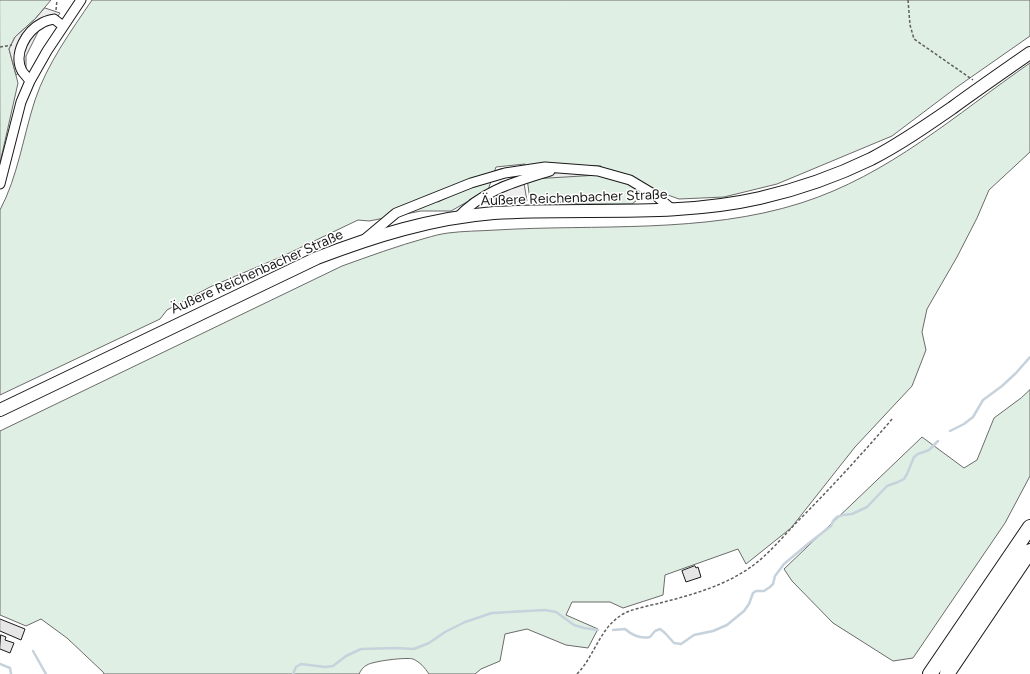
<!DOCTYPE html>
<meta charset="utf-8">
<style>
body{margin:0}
canvas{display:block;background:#fff}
</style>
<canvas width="1030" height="674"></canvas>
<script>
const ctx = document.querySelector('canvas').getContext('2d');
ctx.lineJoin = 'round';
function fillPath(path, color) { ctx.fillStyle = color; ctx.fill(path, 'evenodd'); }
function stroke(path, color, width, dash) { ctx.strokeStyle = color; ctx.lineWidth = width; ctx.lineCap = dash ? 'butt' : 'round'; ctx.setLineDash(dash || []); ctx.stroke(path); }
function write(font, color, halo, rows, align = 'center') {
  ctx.font = font + ' Figtree,sans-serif'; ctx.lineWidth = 3; ctx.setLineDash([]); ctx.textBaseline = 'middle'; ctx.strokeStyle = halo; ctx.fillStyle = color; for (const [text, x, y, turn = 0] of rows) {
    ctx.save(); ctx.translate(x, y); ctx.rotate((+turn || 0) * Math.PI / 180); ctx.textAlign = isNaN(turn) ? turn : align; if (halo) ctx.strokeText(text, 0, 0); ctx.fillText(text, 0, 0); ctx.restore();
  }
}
const green = new Path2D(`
 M0 0H51L35 19 15 37 9 49 18 83 0 163Z
 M92 0H1030V36L957 87 892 136 777 184 724 197 679 199 651 189 632 204H586L530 200 525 164 496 167 488 190 451 211H421L369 221 358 220 283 256 210 287 167 310 160 319 0 395V210C18 176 23 137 35 100 47 64 71 31 92 0Z
 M1030 63V152L989 190 977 218 957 257 927 309 922 332 926 350 912 386 855 447 791 528 746 564 738 549 665 575 663 595 623 608 610 602H572L566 615 598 629 588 648 566 645 527 629 505 634 500 661 481 669 475 674H429C425 668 420 662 413 659 407 657 373 661 367 665 363 667 361 670 359 674H104L103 672 67 638 41 619 26 626 0 615V431L342 266C370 256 397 246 426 238 433 236 440 234 448 233 463 231 480 231 496 230 596 224 704 234 801 203 889 175 955 115 1030 63Z
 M1030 390V476L1005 523 913 658 893 661 833 623 792 581 784 569 922 437 964 468 977 460 994 418 1021 398Z`);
fillPath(green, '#e0efe3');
stroke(green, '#6a6a6a', 1);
const parking = new Path2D(`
 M45 8 60 13 54 22 40 28 26 56V68L16 75 9 49 15 37 35 19Z
 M545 165 601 166 599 175 532 179 524 183 527 201 476 204 469 200 501 182 535 173 504 175 471 186 438 202 426 196 500 169Z`);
fillPath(parking, '#ededed');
stroke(parking, '#6a6a6a', 1);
stroke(new Path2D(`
 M950 431 964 424 973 417 983 400 1002 386 1016 373 1030 357
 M613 630 625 629C632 635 641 639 650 637L655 631 660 629 665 633 674 643 681 644 694 635 713 631 727 625 744 611 749 604 753 593 756 591H764L770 587 773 584 775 576 784 564 809 543 831 526 833 521 837 517 843 515 852 514 867 507 887 486 898 482 904 479 907 474 914 457 918 454 929 450 938 441
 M33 651 46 674
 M0 664 10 668 11 674
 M293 674 296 667 301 664 325 667 333 666 346 656 361 649 396 648 414 649 429 643 445 632 465 622 492 613 545 610 556 612 574 625 584 628 598 630`), '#c6d2dc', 2.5);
const building = new Path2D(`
 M695 566 696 568 698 567 701 577 686 582 682 571Z
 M0 619 25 629 21 640 0 631Z
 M1 635 6 637 5 640 14 643 10 653 0 649Z`);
fillPath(building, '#e6e6e6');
stroke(building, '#1a1a1a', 1);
const minor = new Path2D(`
 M30 81C28 78 24 74 22 71 13 54 26 31 42 23 45 21 50 20 54 19L63 26
 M0 184 21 102 30 81 47 51 81 0
 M457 218C483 190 515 182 550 171
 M365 239 396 213 471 183 505 173 545 167 598 171 630 180 655 195 673 210`);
const major = new Path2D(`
 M0 410 317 258C374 236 432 218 494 213 583 207 672 218 760 198 799 189 836 176 871 159 900 144 926 126 952 108 978 89 1004 71 1030 53`);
const highway = new Path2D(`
 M930 674 1030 527
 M947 674 1030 551`);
stroke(minor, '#1a1a1a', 11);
stroke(major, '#1a1a1a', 14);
stroke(highway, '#1a1a1a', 16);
stroke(new Path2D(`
 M908 0 910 25 914 39 973 80
 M56 10 57 0
 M0 47 12 45
 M577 674C594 657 599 630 620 616 629 609 649 606 660 603 691 595 721 587 748 569 766 557 781 539 796 523 830 489 862 454 893 418`), '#5f5f5f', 1.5, [3, 2]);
stroke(minor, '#fff', 9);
stroke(major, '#fff', 12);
stroke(highway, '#fff', 14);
write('14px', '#1a1a1a', '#fff', [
 ["Äußere Reichenbacher Straße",574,198,-2],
 ["Äußere Reichenbacher Straße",257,272,-24]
]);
</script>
